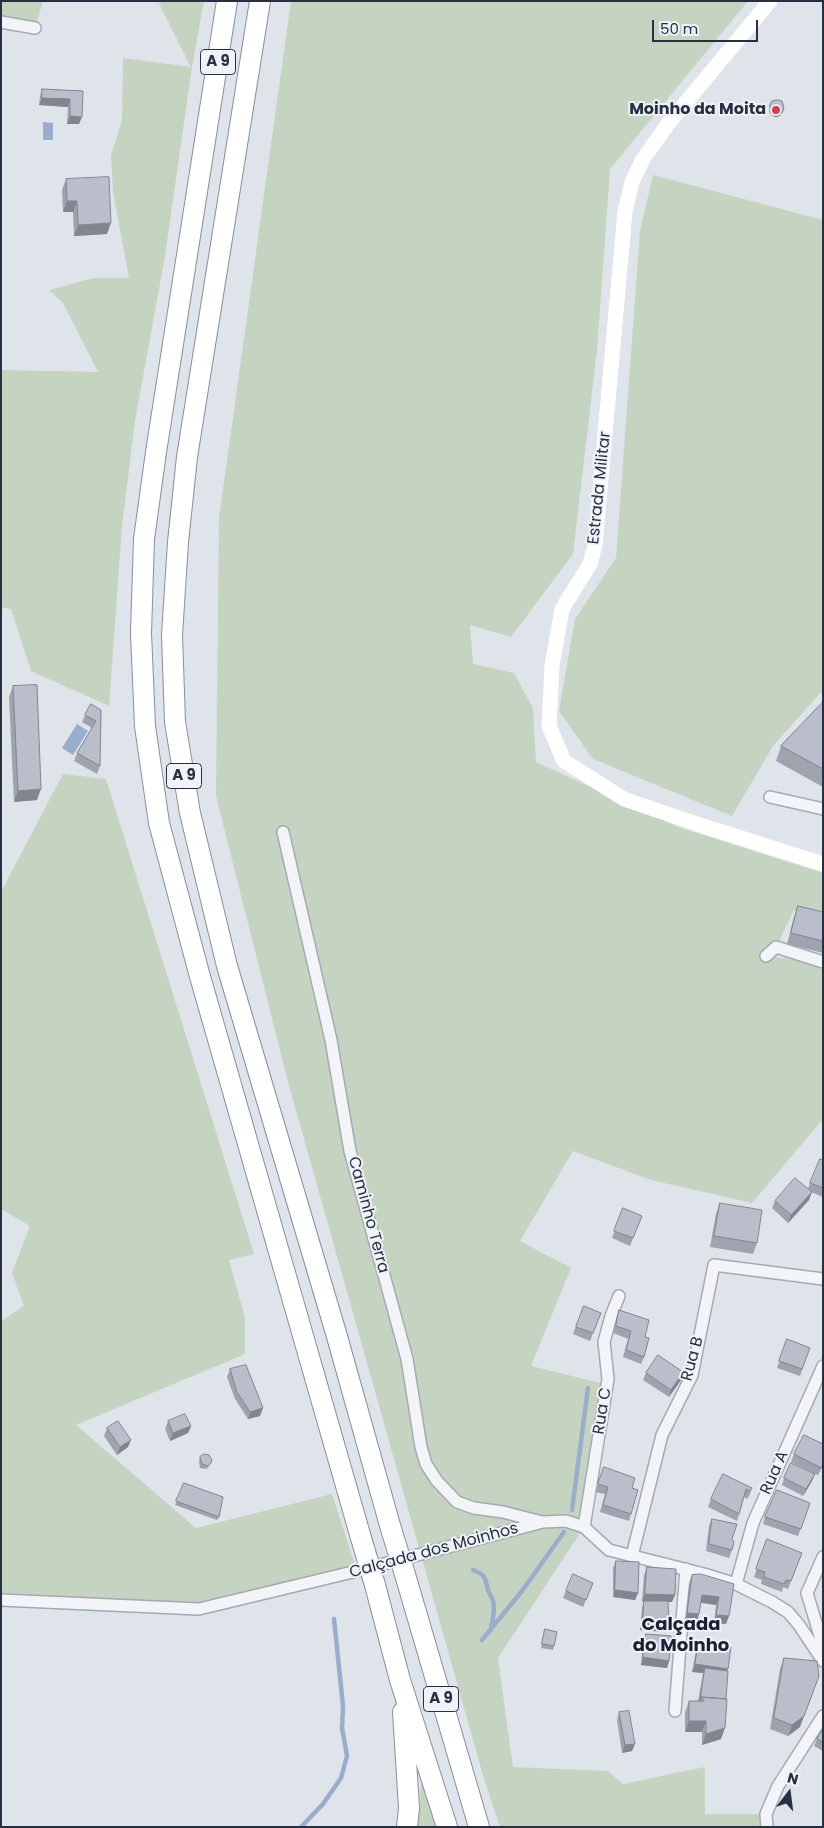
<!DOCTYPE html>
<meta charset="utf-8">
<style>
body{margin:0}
#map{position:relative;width:824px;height:1828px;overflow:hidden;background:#dfe3ea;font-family:Poppins,sans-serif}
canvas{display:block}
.frame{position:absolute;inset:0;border:2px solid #272f42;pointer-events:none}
.north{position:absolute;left:764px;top:1768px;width:50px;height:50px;-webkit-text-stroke:4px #eff2f7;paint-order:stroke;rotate:15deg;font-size:14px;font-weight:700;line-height:20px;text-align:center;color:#272f42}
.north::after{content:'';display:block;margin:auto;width:18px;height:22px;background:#272f42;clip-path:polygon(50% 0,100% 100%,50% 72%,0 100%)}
.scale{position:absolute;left:652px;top:20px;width:106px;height:22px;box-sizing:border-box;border:2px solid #272f42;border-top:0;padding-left:6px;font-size:15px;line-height:18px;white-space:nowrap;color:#272f42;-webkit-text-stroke:4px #eff2f7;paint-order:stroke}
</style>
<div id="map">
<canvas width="824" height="1828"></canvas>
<div class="frame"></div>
<div class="north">N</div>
<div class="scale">50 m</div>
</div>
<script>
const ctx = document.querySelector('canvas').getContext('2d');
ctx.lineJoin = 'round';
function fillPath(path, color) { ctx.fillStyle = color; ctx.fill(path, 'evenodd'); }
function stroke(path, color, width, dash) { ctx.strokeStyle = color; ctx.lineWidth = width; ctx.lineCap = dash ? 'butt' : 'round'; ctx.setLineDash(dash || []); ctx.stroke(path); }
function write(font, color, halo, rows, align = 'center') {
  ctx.font = font + ' Poppins,sans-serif'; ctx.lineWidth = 4; ctx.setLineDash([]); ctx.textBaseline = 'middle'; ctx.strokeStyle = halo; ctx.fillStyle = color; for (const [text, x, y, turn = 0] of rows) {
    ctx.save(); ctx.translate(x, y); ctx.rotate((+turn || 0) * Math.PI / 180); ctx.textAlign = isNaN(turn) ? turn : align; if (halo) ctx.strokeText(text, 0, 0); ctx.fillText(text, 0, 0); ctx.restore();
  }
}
fillPath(new Path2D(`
 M1 1H43L35 28 1 22Z
 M158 1H204L192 67 165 256 135 421 122 526 109 706 31 671 11 609 1 607V370L98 372 63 303 49 290 94 278H129L113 192 111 156 122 120 123 58 191 67Z
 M291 1H748L610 169 597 350 573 554 511 637 470 625 473 664 514 673 533 708 536 762 678 827 823 873V919L794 910 776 947 767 956 823 963V1119L752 1203 651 1180 573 1151 520 1241 571 1268 531 1366 613 1386 584 1527 498 1658 513 1767 608 1771 623 1784 705 1767V1814H766L767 1827H500L484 1779 288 1082 216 796 219 518Z
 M653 175 823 220V690L773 746 732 816 593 759 559 711 575 619 616 558 640 231Z
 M63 774 106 779 254 1254 229 1260 245 1318V1354L76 1425 196 1528 332 1494 357 1571 199 1609 1 1603V1321L24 1306 12 1273 30 1226 1 1209V892Z
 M422 1772 436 1827H418Z`), '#c4d4c0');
fillPath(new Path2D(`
 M43 122 53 123V140H43Z
 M77 724 88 731 73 755 62 748Z`), '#98aecc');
stroke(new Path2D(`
 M572 1510 588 1388
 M473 1570C486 1575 485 1578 488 1590 489 1594 492 1597 493 1601 496 1610 492 1620 491 1629
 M482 1640 522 1591 564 1532
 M301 1827 323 1804 341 1778 347 1756 342 1728 343 1706 334 1619`), '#98aecc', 4.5);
const street = new Path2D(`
 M1 22 35 28
 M770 797 823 809
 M283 832 331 1040 350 1151 407 1359 421 1447 426 1464 437 1481 457 1502 474 1508 503 1512 542 1522
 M766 956 776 947 823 962
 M584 1527 608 1379 604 1342 611 1316 619 1296
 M632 1556 662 1435 692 1375 714 1265 823 1279
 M823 1557 807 1593 823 1646
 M736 1584 753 1523 823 1366
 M1 1600 199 1609 357 1571 543 1522 566 1521 584 1527 609 1550 704 1574 736 1584 772 1602 788 1612 799 1625 823 1661
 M675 1711 686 1569
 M767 1827 766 1814 778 1786 823 1716`);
const highway = new Path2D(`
 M227 1 156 452 144 539 141 633 145 726 159 823 199 973 361 1538
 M260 1 187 457 178 542 172 635 175 722 190 813 227 966 336 1333 391 1529
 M404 1571 479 1827
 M375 1585 400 1680 447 1827
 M403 1712 409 1808 407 1827`);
stroke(street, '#a4a9b4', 14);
stroke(highway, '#868fa1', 22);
stroke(street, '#f2f4f8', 11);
stroke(new Path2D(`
 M770 1 668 124 643 159 632 182 625 212 595 545 590 564 562 609 552 666 549 726 564 761 624 799 697 824 823 864`), '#fff', 15);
stroke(highway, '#fff', 20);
const highwayBridge = new Path2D(`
 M391 1529 404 1571
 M361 1538 375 1585`);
stroke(highwayBridge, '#868fa1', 22, []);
stroke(highwayBridge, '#fff', 20);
fillPath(new Path2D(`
 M42 89 83 91 79 124H67L68 107 39 105 40 96Z
 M770 104 783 112 778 117H774L769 112Z
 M66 179 107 234 74 236 73 212H63L62 190Z
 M13 686 37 800 14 802 9 697Z
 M823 702V787L776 761 781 746Z
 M101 710 100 766 97 774 74 761 77 753 92 728 82 722 85 715Z
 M798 906 823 912V953L787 944 794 917Z
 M823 1160V1197L811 1192 809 1200 788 1223 772 1208 775 1201 808 1189 810 1183Z
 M720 1203 757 1243 753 1254 710 1247 716 1214Z
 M623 1208 642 1216 630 1246 612 1238Z
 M584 1306 601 1313 590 1341 573 1334Z
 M619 1310 645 1337 644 1357 641 1364 623 1357 628 1339 613 1333 617 1317Z
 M787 1339 810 1348 800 1376 777 1368Z
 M230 1369 260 1416 248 1419 235 1399 227 1377Z
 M683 1372 681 1380 669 1397 643 1380 646 1373Z
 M168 1421 191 1426 188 1433 170 1441 165 1429Z
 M107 1428 128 1447 117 1455 104 1436Z
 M794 1454 823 1466 818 1475 815 1474 812 1481 803 1496 782 1485 784 1478 814 1473 791 1462Z
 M200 1457 209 1467 206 1469 200 1468 199 1461Z
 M604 1467 632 1488 631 1514 629 1521 600 1512 605 1494 595 1492Z
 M184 1483 219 1517 217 1520 175 1505Z
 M752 1488 749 1496 747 1499 744 1497 737 1521 708 1507 711 1499Z
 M810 1503 798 1536 763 1524 765 1517Z
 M712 1519 732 1539V1550L729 1558 706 1551 709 1526Z
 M767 1539 802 1553 788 1589 783 1587 782 1592 761 1584 762 1580 754 1577Z
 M616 1561 638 1593 635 1600 613 1597V1568Z
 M647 1567 672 1602H668L669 1624 666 1632 640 1630 642 1608 644 1601H642L644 1575Z
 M692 1575 734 1584 726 1624 714 1623 716 1605 701 1603 699 1614 697 1621 685 1620 689 1583Z
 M593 1583 583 1607 563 1598 566 1591Z
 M545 1629 554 1646 553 1650 541 1648Z
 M646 1634 669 1661 667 1668 641 1665 643 1642Z
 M699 1642 727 1671 721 1739 702 1745V1732H685V1712L689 1701H698L703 1673 692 1672 696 1650Z
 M784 1658 800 1727 788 1736 770 1729 780 1669Z
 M619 1712 632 1751 622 1753 617 1720Z
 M823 1729V1751L814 1746 817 1739Z`), '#9fa3ae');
fillPath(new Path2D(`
 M42 98 70 99 68 107 39 105Z
 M784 108 783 112 778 117H774L775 114Z
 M70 116 82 117 79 124H67Z
 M67 201H77L73 212H63Z
 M111 223 107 234 74 236 78 225Z
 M41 789 37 800 14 802 18 791Z
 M812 1192 809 1200 788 1223 791 1215Z
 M683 1372 681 1380 669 1397 671 1390Z
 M263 1408 260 1416 248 1419 250 1412Z
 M191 1426 188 1433 170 1441 173 1433Z
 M131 1440 128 1447 117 1455 120 1447Z
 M815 1474 812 1481 803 1496 806 1489Z
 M615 1590 638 1593 635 1600 613 1597Z
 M645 1594 675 1595 672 1602 642 1601Z
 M702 1595 719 1597 716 1605 699 1602Z
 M687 1613 699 1614 697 1621 685 1620Z
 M716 1615 729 1616 726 1624 714 1623Z
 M643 1623 669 1624 666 1632 640 1630Z
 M643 1657 669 1661 667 1668 641 1665Z
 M695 1664 728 1669 725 1676 705 1668 703 1673 692 1672Z
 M815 1687 800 1727 788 1736 792 1725Z
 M689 1721H706L702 1732H685Z
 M725 1728 721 1739 702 1745 706 1734Z
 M635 1744 632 1751 622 1753 625 1745Z`), '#82858d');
const building = new Path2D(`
 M42 89 83 91 82 117 70 116V99L42 98Z
 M779 100 782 101 784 108 779 114H775L770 108V104L772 101Z
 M109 177 111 223 78 225 77 201H67L66 179Z
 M37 685 41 789 18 791 13 686Z
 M823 702V769L781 746Z
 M91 704 101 710 100 766 77 753 96 721 85 715Z
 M798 906 823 912V941L791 933Z
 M820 1159 823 1160V1188L810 1183Z
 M795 1178 812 1192 791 1215 775 1201Z
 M720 1203 762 1210 757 1243 714 1236Z
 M623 1208 642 1216 633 1238 614 1231Z
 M584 1306 601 1313 593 1333 576 1327Z
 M619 1310 649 1320 645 1337 649 1338 644 1357 626 1350 631 1331 616 1326Z
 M787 1339 810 1348 802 1369 779 1361Z
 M658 1355 683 1372 671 1390 646 1373Z
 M246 1365 263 1408 250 1412 237 1392 230 1369Z
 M185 1414 191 1426 173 1433 168 1421Z
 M118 1421 131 1440 120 1447 107 1428Z
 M804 1435 823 1444V1464L821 1468 794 1454Z
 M204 1454 209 1455 212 1460 211 1463 208 1466 202 1464 200 1457Z
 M791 1463 815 1474 806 1489 784 1478Z
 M604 1467 635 1478 632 1488 638 1490 631 1514 603 1505 608 1487 598 1484Z
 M723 1474 752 1488 750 1491 746 1489 739 1514 711 1499Z
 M184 1483 223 1497 219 1517 176 1501Z
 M777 1490 810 1503 801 1529 765 1517Z
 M712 1519 737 1524 732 1539 734 1542 732 1550 709 1544Z
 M767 1539 802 1553 791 1581 786 1580 784 1584 764 1577 765 1572 756 1569Z
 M616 1561 639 1562 638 1593 615 1590Z
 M647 1567 676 1569 675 1595 645 1594Z
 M573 1574 593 1583 586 1600 566 1591Z
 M701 1574 734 1584 729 1616 716 1615 719 1597 702 1595 699 1614 687 1613 692 1575Z
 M644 1601H668L669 1624 643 1623Z
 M545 1629 557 1632 554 1646 542 1644Z
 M646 1634 671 1636 669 1661 643 1657Z
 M699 1642 731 1647 728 1669 695 1664Z
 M784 1658 817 1661 819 1676 804 1716 792 1725 774 1718Z
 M705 1668 728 1671 726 1699 701 1697 700 1701Z
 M701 1697 727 1699 725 1728 706 1734V1721H689V1701H704Z
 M629 1711 635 1744 625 1745 619 1712Z
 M823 1729V1742L817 1739Z`);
fillPath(building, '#b9beca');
stroke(building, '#82858d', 1);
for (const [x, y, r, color] of [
 [776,110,5,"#d63d4b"]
]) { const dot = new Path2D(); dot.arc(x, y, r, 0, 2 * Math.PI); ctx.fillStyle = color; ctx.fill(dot); stroke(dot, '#eff2f7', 2); }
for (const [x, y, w] of [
 [218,62,35],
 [184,776,35],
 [441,1699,35]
]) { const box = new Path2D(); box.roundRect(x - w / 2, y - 12.5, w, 25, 4); ctx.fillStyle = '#eff2f7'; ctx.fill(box); stroke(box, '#272f42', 1); }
write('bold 15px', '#272f42', null, [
 ["A 9",218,62],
 ["A 9",184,776],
 ["A 9",441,1699]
]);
write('bold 16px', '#272f42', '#eff2f7', [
 ["Moinho da Moita",766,110]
], 'right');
write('16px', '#272f42', '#eff2f7', [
 ["Estrada Militar",600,488,-84],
 ["Caminho Terra",368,1215,75],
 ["Rua B",693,1359,-75],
 ["Rua C",603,1411,-81],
 ["Rua A",775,1473,-66],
 ["Calçada dos Moinhos",434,1551,-15]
]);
write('bold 18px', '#192033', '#eff2f7', [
 ["Calçada",681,1625],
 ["do Moinho",681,1646]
]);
</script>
